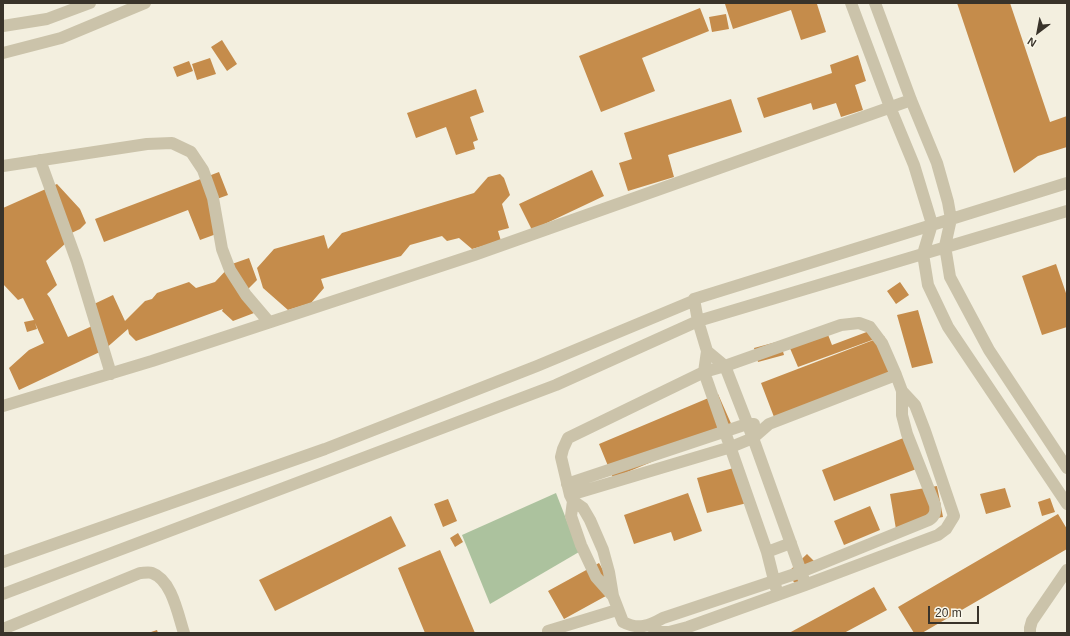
<!DOCTYPE html>
<style>
body{margin:0}
#map{position:relative;width:1070px;height:636px;overflow:hidden;background:#f3efdf;font-family:Arial,sans-serif}
canvas{display:block}
.frame{position:absolute;inset:0;border:4px solid #39332a;pointer-events:none}
.north{position:absolute;left:1018px;top:12px;width:40px;height:40px;-webkit-text-stroke:3px #faf8eb;paint-order:stroke;rotate:212deg;font-size:11px;font-weight:700;line-height:16px;text-align:center;color:#39332a}
.north::after{content:'';display:block;margin:auto;width:14px;height:18px;background:#39332a;clip-path:polygon(50% 0,100% 100%,50% 72%,0 100%)}
.scale{position:absolute;left:928px;top:606px;width:51px;height:18px;box-sizing:border-box;border:2px solid #39332a;border-top:0;padding-left:5px;font-size:12px;line-height:14px;white-space:nowrap;color:#39332a;-webkit-text-stroke:3px #faf8eb;paint-order:stroke}
</style>
<div id="map">
<canvas width="1070" height="636"></canvas>
<div class="frame"></div>
<div class="north">N</div>
<div class="scale">20 m</div>
</div>
<script>
const ctx = document.querySelector('canvas').getContext('2d');
ctx.lineJoin = 'round';
function fillPath(path, color) { ctx.fillStyle = color; ctx.fill(path, 'evenodd'); }
function stroke(path, color, width, dash) { ctx.strokeStyle = color; ctx.lineWidth = width; ctx.lineCap = dash ? 'butt' : 'round'; ctx.setLineDash(dash || []); ctx.stroke(path); }
fillPath(new Path2D(`
 M556 493 579 552 490 604 462 535Z`), '#acc29e');
fillPath(new Path2D(`
 M729 3H820L817 4 826 32 801 40 791 10 733 29 725 4Z
 M957 3H1010L1050 122 1067 116V147L1038 156 1014 173Z
 M700 8 709 31 642 58 655 91 601 112 579 56Z
 M726 14 729 29 712 32 709 17Z
 M222 40 237 64 227 71 211 47Z
 M858 55 866 81 855 85 863 110 841 117 836 103 813 110 811 103 764 118 757 98 832 73 830 65Z
 M210 58 216 74 197 80 192 64Z
 M189 61 193 71 177 77 173 67Z
 M476 89 484 112 470 117 478 140 473 142 475 149 456 155 446 127 416 138 407 113Z
 M731 99 742 132 668 155 674 177 628 191 619 163 632 159 624 133Z
 M592 170 604 196 532 230 519 204Z
 M219 172 228 195 214 200 219 233 200 240 188 210 104 242 95 219Z
 M500 174 504 178 510 195 502 204 509 228 498 231 501 241 472 249 459 238 447 241 442 236 410 245 401 256 321 279 324 288 311 303 288 310 263 288 257 268 274 249 324 235 328 249 342 233 474 193 488 177Z
 M57 184 80 209 86 223 80 229 63 237 66 243 46 261 57 285 47 294 50 298 68 337 101 322 94 304 113 295 125 321 145 301 152 299 157 293 189 282 196 288 215 282 232 264 249 258 257 280 246 291 254 313 233 321 222 311 223 309 136 341 129 334 128 329 104 350 19 390 9 368 29 350 44 343 35 323 37 329 27 332 24 322 34 320 23 298 18 300 3 284V208Z
 M1056 264 1067 296V327L1042 335 1022 276Z
 M900 282 909 295 896 304 887 291Z
 M918 310 933 363 912 368 897 315Z
 M872 330 875 339 798 367 789 346 827 332 832 345Z
 M884 336 898 370 774 417 761 383Z
 M780 341 784 355 758 362 754 348Z
 M718 394 733 428 613 478 599 444Z
 M911 435 924 466 834 501 822 470Z
 M741 466 751 502 707 513 697 478Z
 M937 486 943 517 913 522 897 535 890 494Z
 M1005 488 1011 507 986 514 980 494Z
 M688 493 702 531 674 541 671 532 634 544 624 515Z
 M1050 498 1055 512 1042 516 1038 502Z
 M448 499 457 521 443 527 434 504Z
 M870 506 880 530 844 545 834 521Z
 M1058 514 1067 529V549L922 633H914L898 607Z
 M391 516 406 546 275 611 259 580Z
 M458 533 463 542 455 547 450 538Z
 M440 550 475 633H425L398 568Z
 M807 554 818 565 797 585 786 574Z
 M599 563 615 591 564 619 548 591Z
 M874 587 887 610 844 633H789Z
 M157 630 158 633H148Z`), '#c58c4b');
stroke(new Path2D(`
 M851 3 890 107 914 165 932 224 923 254 928 285 948 327 1067 504
 M875 3 911 100 937 163 948 202 951 219 945 246 950 277 989 350 1067 468
 M3 26 47 19 90 3
 M3 53 61 38 145 3
 M40 160 77 262 111 374
 M3 166 147 144 172 143 191 152 203 170 213 198 222 249 230 270 246 295 269 322
 M694 299 698 321 707 351 704 372 767 552 776 588
 M859 323 870 327 882 343 896 375 902 391V415L907 434 935 505C936 512 935 516 929 520L801 572 663 618C649 626 638 630 623 622L613 596 609 572 603 550 590 520 583 508 573 501 570 495 561 457 563 449 568 438 704 372 725 366 841 325Z
 M707 351 725 366 753 438 804 580
 M3 406 152 361 474 255 911 100
 M567 484 747 424H754
 M570 495 731 447 753 438 769 424 896 375
 M573 501 571 516 581 545 596 577 612 595
 M767 552 791 543
 M3 562 325 449 537 366 693 301 694 299C818 261 942 221 1067 183
 M3 594 556 385 698 321 1067 211
 M650 625 657 632H669L688 627 805 585 938 535 946 529 954 516 925 431 915 405 902 391
 M3 629 140 573C143 573 149 572 152 573 172 580 178 615 184 633
 M548 631 617 610
 M1030 633V628L1032 621 1067 570`), '#cbc3aa', 12);
</script>
